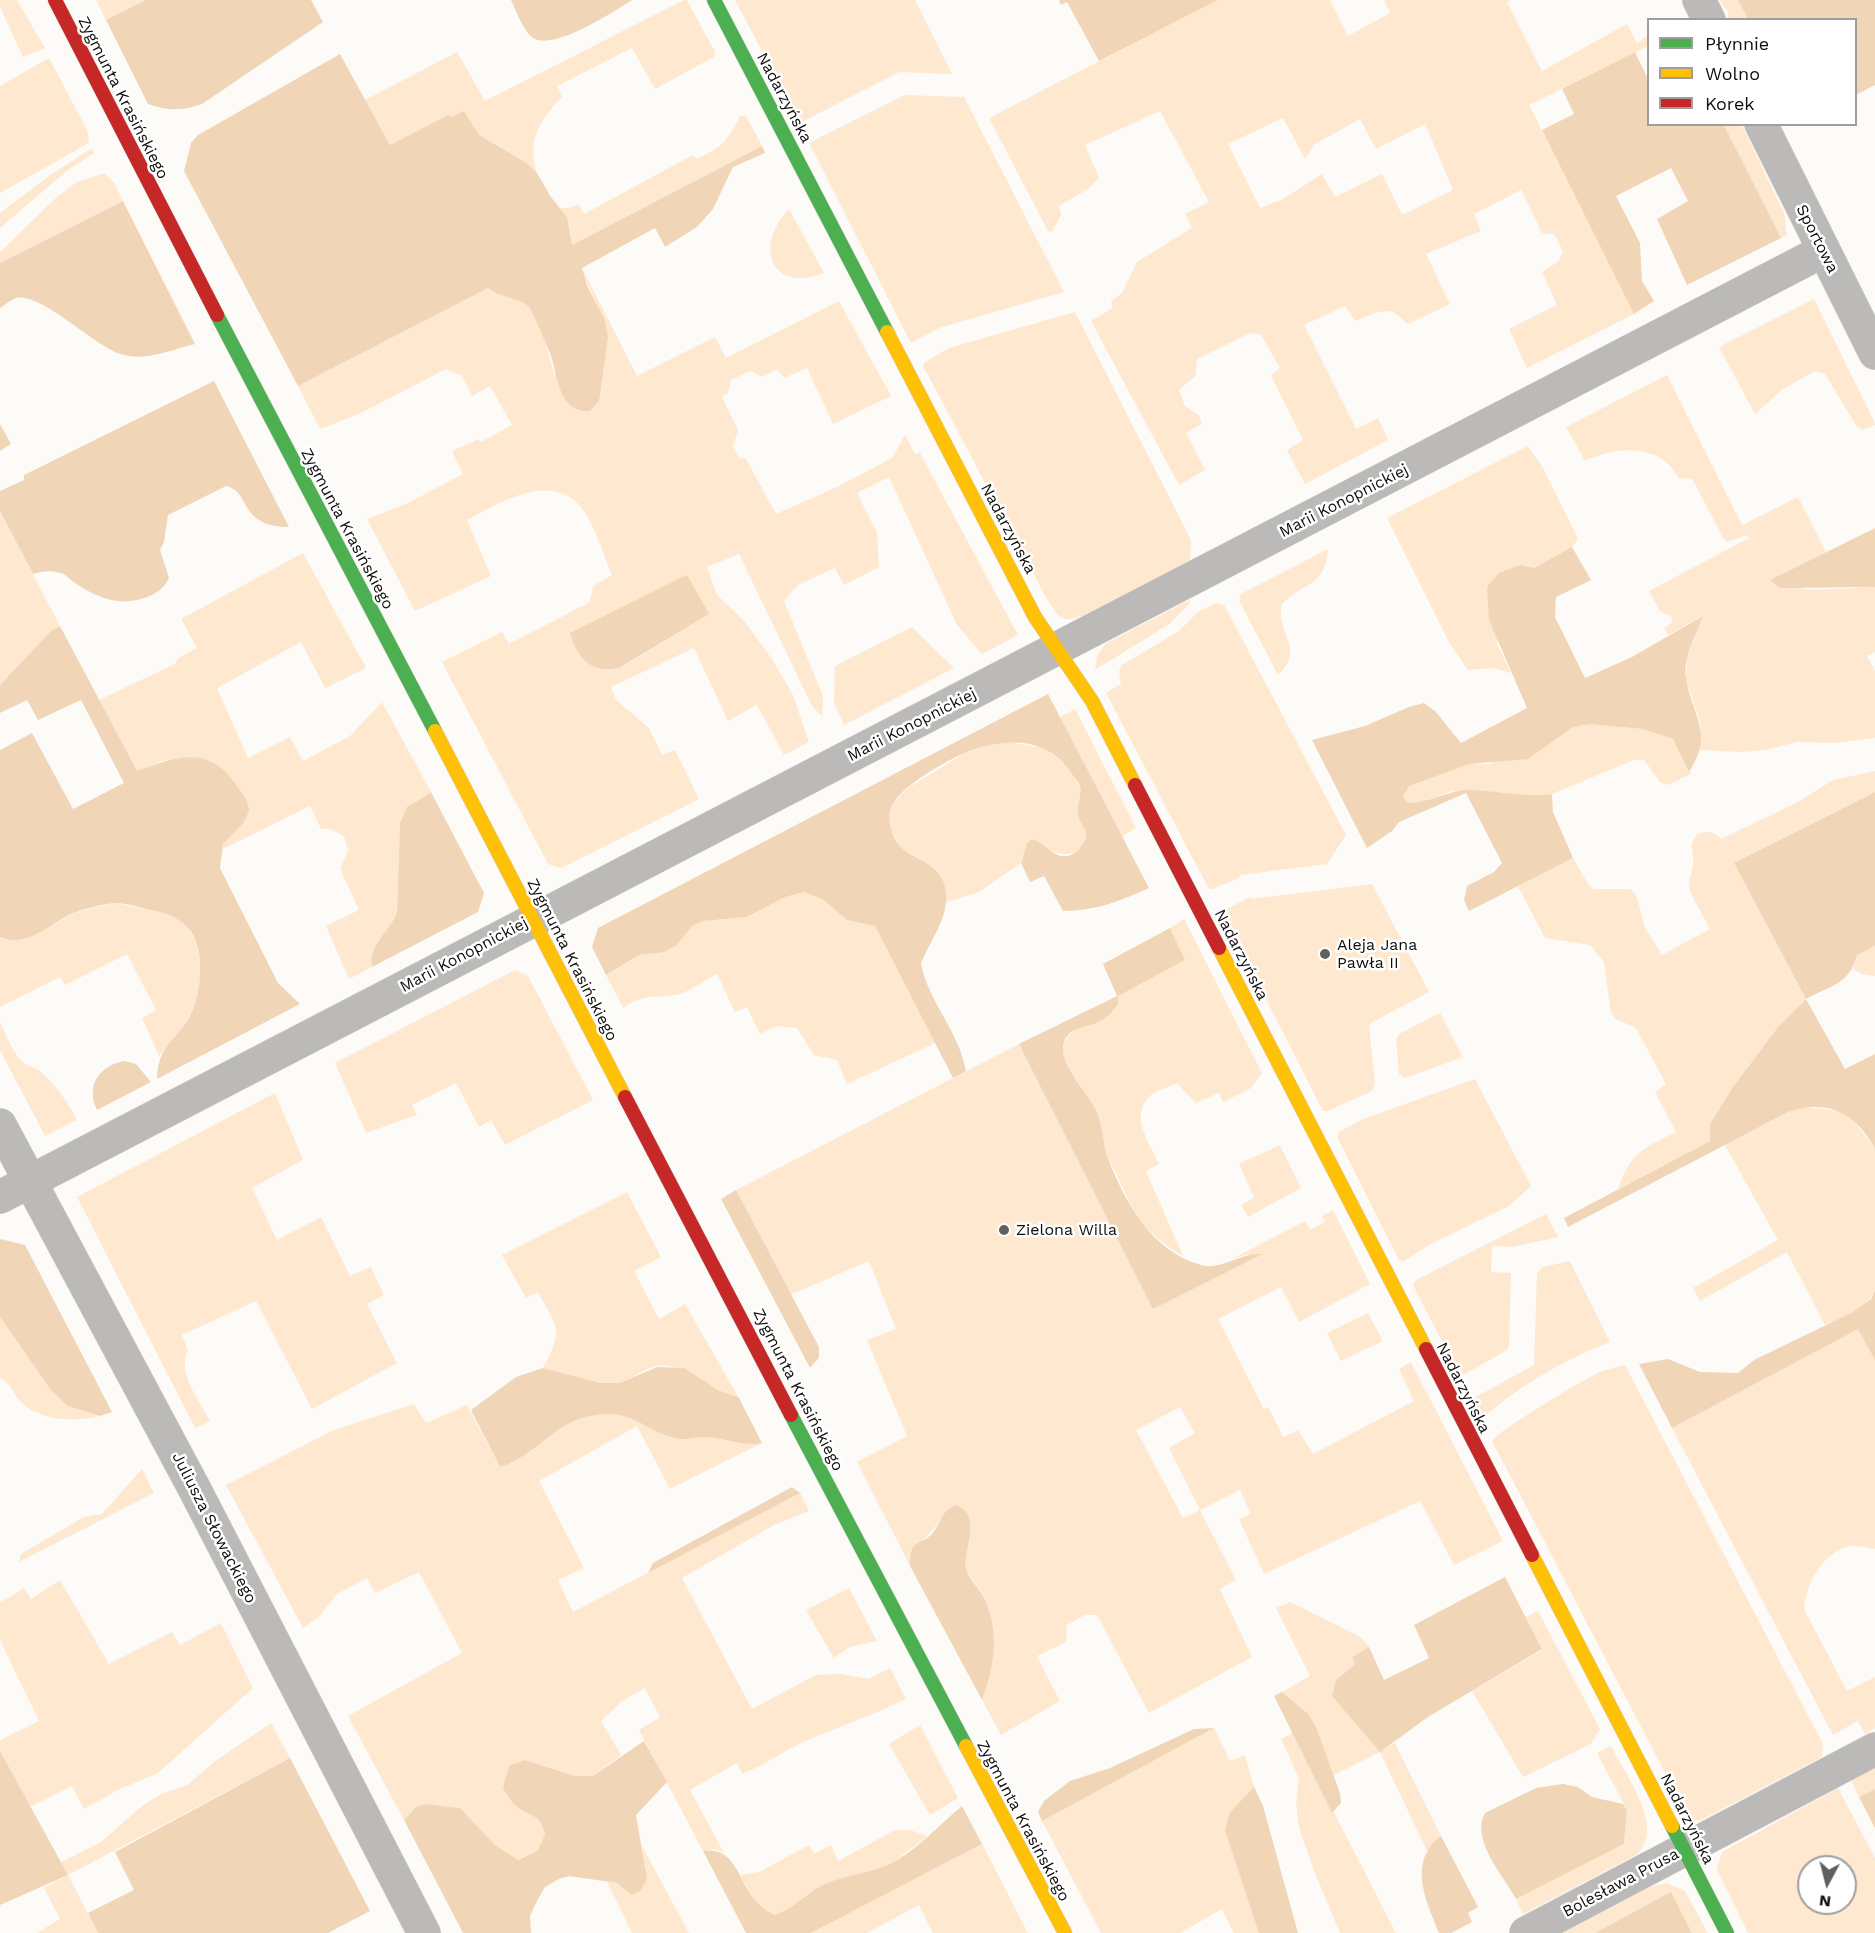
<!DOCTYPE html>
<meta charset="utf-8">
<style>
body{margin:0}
#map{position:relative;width:1875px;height:1933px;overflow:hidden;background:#fdfbf8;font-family:"Work Sans",sans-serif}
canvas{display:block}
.legend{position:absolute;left:1647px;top:18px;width:210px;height:108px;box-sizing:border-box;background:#fff;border:2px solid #9f9e9d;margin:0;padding:8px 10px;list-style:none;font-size:18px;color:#0e0d0b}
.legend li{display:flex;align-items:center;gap:12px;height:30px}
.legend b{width:30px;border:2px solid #9f9e9d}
.north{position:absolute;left:1797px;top:1855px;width:60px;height:60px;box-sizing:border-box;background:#fff;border:2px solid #9f9e9d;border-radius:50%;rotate:187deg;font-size:16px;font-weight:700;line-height:24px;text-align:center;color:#0e0d0b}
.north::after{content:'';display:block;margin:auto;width:21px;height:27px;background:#62605e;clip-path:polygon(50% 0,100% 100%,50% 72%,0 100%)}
</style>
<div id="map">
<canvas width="1875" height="1933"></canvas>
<ul class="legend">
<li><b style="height:8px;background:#4caf50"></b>Płynnie</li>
<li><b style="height:8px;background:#ffc107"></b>Wolno</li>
<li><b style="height:8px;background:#c62828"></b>Korek</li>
</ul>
<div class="north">N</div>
</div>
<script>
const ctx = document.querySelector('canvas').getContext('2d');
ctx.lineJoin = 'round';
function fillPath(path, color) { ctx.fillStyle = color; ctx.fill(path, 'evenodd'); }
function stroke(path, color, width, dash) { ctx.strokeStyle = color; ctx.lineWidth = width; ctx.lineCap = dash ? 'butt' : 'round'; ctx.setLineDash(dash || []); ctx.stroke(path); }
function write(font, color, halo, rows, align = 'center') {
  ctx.font = font + ' "Work Sans",sans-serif'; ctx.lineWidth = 5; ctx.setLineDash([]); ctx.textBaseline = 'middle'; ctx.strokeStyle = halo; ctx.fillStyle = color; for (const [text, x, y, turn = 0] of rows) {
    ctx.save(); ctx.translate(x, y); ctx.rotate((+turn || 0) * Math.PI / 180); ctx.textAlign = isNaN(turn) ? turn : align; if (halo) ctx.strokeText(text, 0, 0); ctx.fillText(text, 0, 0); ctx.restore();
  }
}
fillPath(new Path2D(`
 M0 0H17L45 48 23 57 0 7Z
 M96 0H146L106 20Z
 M684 0H687L715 52 714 57 655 89 632 48 557 86 562 97C540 119 526 142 537 173L525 162 479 135 470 123 448 115 390 145 365 100 457 52 485 101Z
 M735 0H915L952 74 899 72 800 123Z
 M1218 0H1330L1348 36 1390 13 1384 0H1511L1507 2 1542 71 1627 24 1637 43 1648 36V46L1529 105 1634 314 1527 368 1509 329 1557 305 1542 272 1559 261 1563 251 1554 234 1542 233 1521 190 1474 214 1481 231 1426 254 1450 304 1408 324 1392 311 1378 312 1355 321 1345 306 1304 325 1356 429 1378 418 1388 440 1305 484 1287 450 1303 440 1271 375 1280 368 1261 335 1250 333 1197 359 1196 375 1179 390 1185 406 1199 415 1202 424 1186 433 1205 470 1179 485 1091 321 1113 308 1111 301 1122 293 1137 262 1192 228 1185 214 1209 202 1160 111 1085 145 1099 178 1088 189 1059 206 1061 215 1052 232 1048 231 989 118ZM1283 118 1305 159 1315 144 1360 119 1376 149 1425 124 1453 190 1402 215 1382 174 1335 197 1322 174 1283 199 1260 208 1228 144Z
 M1719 0H1738L1748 19H1728V12Z
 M49 58 87 130 89 143 0 193V86Z
 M905 95 964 97 1064 292 939 328 911 343 809 143Z
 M740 116H746L762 146 572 245 567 217 560 208H570L578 204 584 214 693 155 696 159C723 147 727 142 740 116Z
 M1724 125H1742L1784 213 1787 235 1781 238Z
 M92 148 94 153 68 170 0 228V213L50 175Z
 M105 173 114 183 123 201 0 263V252L58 196 77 182Z
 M789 209 824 273C770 294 754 245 789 209Z
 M582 268 637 376 715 337 726 358 839 301 891 396 833 424 807 368 784 378 777 369 762 377 750 371 731 380 728 393 722 397 738 430 733 446 739 458 746 459 776 514 839 486 892 458 905 435 915 454 920 453 1018 635 982 654 957 625 889 477 857 493 877 533 879 567 844 585 835 568 798 585 784 601 823 696 822 716 812 706 739 554 707 567 717 595 745 622 772 659 793 695 809 742 784 755 757 705 728 721 694 648 611 687 616 700 648 727 662 755 675 750 699 799 561 868 548 864 442 662 502 632 509 644 590 602 593 586 612 575C604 556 594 523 581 507 550 471 500 503 467 520L491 576 415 611 367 519 408 503 463 474 452 451 478 439 481 442 512 425 490 386 472 396 462 376 446 369 359 414 320 429 298 386 488 288C500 299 515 295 527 305 538 314 551 359 554 375L608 337C602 311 589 292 582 268ZM708 614 635 659 619 668 608 671Z
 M1814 299 1875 423V425L1863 430 1857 427 1825 374 1815 371 1783 389 1755 414 1719 347Z
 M1075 312 1191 540 1190 561C1170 572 1082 623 1065 619 1056 616 1052 606 1047 599L923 366 925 362 949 348Z
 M1667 375 1742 525 1798 497 1826 552 1770 580 1810 590 1875 587V652L1867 656 1875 671V738L1836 743 1797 742 1765 750 1742 752 1700 750 1701 724 1686 679 1687 659 1702 616 1668 635 1664 628 1673 622 1671 616 1660 611 1649 591 1749 538 1747 535 1727 542 1723 538 1694 482 1691 479 1678 478C1662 443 1615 446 1585 461L1566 427Z
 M1528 446 1543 468 1578 539 1572 547 1534 568 1520 566 1497 644 1511 673 1493 668 1468 670 1450 644 1387 518Z
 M0 511 60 626 51 632 0 685Z
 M1328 549C1325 588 1304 581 1282 604 1275 634 1307 649 1278 675L1239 600 1241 594Z
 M303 553 366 668 325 688 301 642 217 688 248 758 290 737 303 761 350 736 382 702 431 792C416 800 406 806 400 823L397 912 371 962 372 967 349 979 326 926 359 910 340 869 348 851 344 836 330 829H321L310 806 221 850C226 834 242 826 249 811L238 786 189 757 161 761 137 772 99 700 175 664 178 658 197 648 181 619Z
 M1189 600 1190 603 1171 623 1095 670 1097 656 1105 644Z
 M1216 603 1224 605 1346 835 1327 864 1240 875 1239 878 1213 889H1209L1106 693 1121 684 1119 671 1122 665 1179 631 1198 612Z
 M912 627 954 668 844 725 834 703 835 666Z
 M1075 709 1136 828 1121 837 1060 717Z
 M1590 724 1642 729 1673 739 1691 774 1668 785 1660 782 1644 760H1634L1552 794 1531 797 1452 791 1419 803H1408L1403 797 1409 786 1436 775 1469 764H1489L1573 727Z
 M1007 742 1045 748 1065 764 1080 786 1081 823 1088 832C1085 852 1066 860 1051 850L1022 856 1021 863 979 892 945 903V890L936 869 901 848 889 825 891 804 908 788 965 753 993 743Z
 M1875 771V792L1734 863 1806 999 1778 1027 1733 1087 1710 1124V1141L1618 1189C1630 1153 1644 1148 1676 1132L1655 1092 1666 1084 1636 1028 1616 1019 1611 1013 1604 962 1590 945 1545 938 1518 886 1573 858 1588 884 1593 889H1631L1637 897 1645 928 1662 955 1710 929C1704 916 1695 904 1690 891 1687 880 1693 873 1693 863 1694 857 1691 850 1692 844 1696 828 1713 830 1721 839L1798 802 1833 780Z
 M1372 884 1429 992 1369 1024 1375 1084 1372 1091 1328 1111H1323L1223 915 1225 910 1250 897 1251 899Z
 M804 892 822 899 847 920 875 926 935 1043 847 1084 837 1060 814 1055 797 1028 777 1026 760 1034 747 1007 735 1012 717 974C706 980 694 988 683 993 662 1000 646 991 623 1008L606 975 639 955 677 945 692 926 703 921 747 917 785 897Z
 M117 903C137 909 162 908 180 921 206 940 205 989 190 1015 182 1029 169 1043 159 1056L142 1018 156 1010 127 954 65 985 60 977 0 1007V937C23 946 51 924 71 915 85 908 103 906 117 903Z
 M1184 919 1262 1073 1251 1088 1223 1102 1219 1093 1196 1103 1177 1083C1169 1087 1158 1090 1151 1095 1128 1114 1150 1144 1159 1164L1146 1171 1183 1256C1145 1233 1135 1217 1118 1177 1115 1170 1110 1164 1107 1157 1102 1140 1104 1124 1095 1108 1087 1093 1061 1064 1063 1049 1065 1031 1083 1024 1100 1022L1117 996 1185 960 1170 928Z
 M1875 946V976L1862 974 1853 969 1857 955Z
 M515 970 528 976 593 1100 505 1145 491 1120 479 1127 456 1083 412 1105 417 1115 366 1133 335 1063Z
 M1440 1013 1463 1057 1405 1078 1399 1074 1396 1040 1399 1034Z
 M0 1022C7 1036 12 1053 24 1063 28 1067 35 1067 40 1071 52 1080 71 1106 77 1120L45 1136 0 1050Z
 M1019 1044 1153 1308 1261 1255H1245L1232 1259 1305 1221 1310 1230 1325 1222 1322 1216 1333 1210 1370 1284 1299 1322 1281 1287 1218 1319 1264 1409 1268 1407 1283 1437 1298 1430 1313 1454 1414 1401 1399 1369 1411 1362 1503 1541 1454 1565 1420 1501 1264 1574 1239 1519 1251 1514 1240 1490 1200 1510 1236 1580 1220 1589 1252 1657 1149 1713 1097 1615H1085L1067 1625 1066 1642 1037 1656 1060 1701 1001 1735 982 1700C995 1666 998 1631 983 1596 979 1585 968 1579 966 1568 964 1550 973 1535 968 1517L940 1519C931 1538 910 1543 910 1566L857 1462 907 1436 867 1340 896 1329 869 1261 790 1295 736 1190ZM1180 1407 1195 1433 1169 1448 1200 1510 1183 1518 1136 1430Z
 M1475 1079 1531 1186 1509 1206 1429 1245 1404 1261 1399 1260 1337 1137 1339 1132 1363 1119Z
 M275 1093 303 1160 252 1188 277 1240 321 1217 350 1276 371 1267 384 1295 367 1304 397 1363 312 1409 256 1301 182 1335 188 1350C176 1372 200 1401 210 1421L195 1428 77 1197Z
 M1804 1107 1842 1111 1854 1121 1875 1149V1290C1867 1309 1843 1317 1825 1325L1787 1252 1700 1301 1693 1288 1778 1240 1725 1145 1788 1112Z
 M1280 1145 1301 1188 1248 1217 1241 1205 1254 1198 1239 1164Z
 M627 1192 661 1257 634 1271 659 1319 685 1304 739 1398C715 1392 691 1371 668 1366 649 1363 636 1378 620 1383 597 1388 565 1374 543 1368 564 1329 558 1329 538 1292L526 1298 502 1255Z
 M1546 1214 1558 1237 1512 1247 1492 1246 1491 1272 1511 1273 1509 1344 1507 1350 1465 1374H1458L1413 1285 1416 1280Z
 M1570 1261 1610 1342C1566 1359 1520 1385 1484 1417L1479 1415 1473 1404 1476 1397 1534 1365 1537 1273 1543 1267Z
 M1368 1313 1383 1341 1341 1361 1327 1333Z
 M0 1317C30 1355 49 1405 100 1416 76 1422 41 1421 22 1403 13 1394 12 1384 0 1378Z
 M1859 1328 1875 1360V1549C1867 1548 1858 1545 1851 1546 1824 1550 1805 1585 1804 1609L1847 1691 1875 1677V1728L1865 1734 1858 1721 1833 1735 1672 1428Z
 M1622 1365 1626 1367 1823 1744 1822 1757 1699 1821 1688 1817 1492 1441C1497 1431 1583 1380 1600 1372 1607 1369 1615 1368 1622 1365Z
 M414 1404 426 1423 467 1405 500 1467C539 1454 562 1414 605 1413 633 1413 653 1434 680 1439 687 1440 695 1437 703 1437 723 1437 742 1447 762 1443L670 1489 637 1426 539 1481 584 1568 558 1580 573 1612 800 1493 809 1511 774 1525 682 1578 752 1709 816 1675 841 1674 869 1679 890 1668 906 1699C874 1715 840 1726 808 1740 785 1750 765 1765 742 1774L737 1763 690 1790 724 1853 715 1849 703 1851 639 1730 660 1717 645 1688 622 1701 601 1721 621 1755 593 1776H575L525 1760 515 1806C534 1814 540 1815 545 1835L537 1851 517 1860 495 1845 460 1808 427 1804 417 1806 404 1820 348 1716 462 1653 419 1572 375 1593 367 1578 337 1594 319 1617 303 1628 226 1485 334 1430Z
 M142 1469 154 1493 19 1562 21 1554 84 1517 102 1514Z
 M60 1580 109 1664 172 1632 180 1645 221 1623 253 1688 158 1773 118 1790 84 1809 72 1786 30 1807 0 1751V1740L39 1721 0 1640V1603L24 1588 31 1599Z
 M849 1588 877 1641 850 1647 834 1658 806 1610Z
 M1290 1602 1361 1637 1369 1647 1352 1657 1355 1664 1341 1675 1332 1696 1380 1751 1395 1743 1441 1836 1427 1851 1380 1752 1332 1776C1316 1734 1319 1722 1282 1692L1310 1676 1276 1608Z
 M1538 1611 1600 1729 1591 1744 1523 1777 1472 1691 1542 1650 1526 1617Z
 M271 1723 290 1758 68 1875 98 1933H37L60 1919 44 1888 68 1875 61 1862 101 1842 142 1806 159 1795 187 1785 214 1762Z
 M920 1725 958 1798 930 1815 889 1744Z
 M1214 1728 1230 1761 1245 1755 1254 1787 1230 1812 1259 1933H1234L1222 1909 1180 1933H1101L1042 1821Z
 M1293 1733 1396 1933H1340L1315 1873 1299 1828 1296 1803 1299 1778 1281 1739Z
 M1611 1746C1625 1774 1667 1829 1636 1855L1523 1914 1516 1899 1624 1844 1627 1810 1597 1753Z
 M1875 1768V1789L1859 1797 1851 1780Z
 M1838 1788 1875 1858V1933H1748L1717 1870 1722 1852ZM1809 1867H1845V1903H1809Z
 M895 1830H910L927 1836 892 1863 864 1875 839 1880 806 1895 787 1911 774 1915 760 1909 740 1875 759 1872 809 1845 814 1854 831 1845 838 1861Z
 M982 1844 1028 1933H933L919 1905 867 1933H811Z
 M642 1846 689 1933H632L607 1882 617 1883 631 1895 646 1871Z
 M1667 1883 1685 1891 1708 1933H1692L1671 1893 1595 1933H1562L1650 1887Z`), '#fee8d0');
fillPath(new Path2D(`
 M146 0H311L323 22 202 104C182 111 168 111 148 104L106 20Z
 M511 0H632C613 12 557 49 535 39 524 34 516 10 511 0Z
 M1059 0H1218L1099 61 1067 2 1061 5Z
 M1738 0H1875V85L1856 95V20L1748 19Z
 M1635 52 1648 79V124L1724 125 1781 238 1687 285 1657 219 1688 201 1671 168 1616 196 1640 243 1642 281 1654 301 1634 314 1542 130 1574 114 1562 89Z
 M340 54 390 145 448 115 452 117 464 111 479 135 525 162 537 173 551 197 567 217 572 245 762 146 765 153 733 167 713 209 697 227 665 247 655 228 582 268 588 288 604 318 608 337 599 401 590 411C558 414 558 375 550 353 545 342 535 316 529 307 522 298 499 298 488 288L298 386 184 171 191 143 198 135Z
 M123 201 195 344C169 350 144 363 118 353 94 345 40 292 16 298 11 300 5 305 0 308V263Z
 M214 381 289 527C238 527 251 491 226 486L168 515 164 542 160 550 169 578C163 590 155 595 141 599 117 606 96 597 75 583 70 580 66 574 60 573 51 570 42 571 33 574L0 511V491L24 480V475Z
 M0 424 11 444 0 451Z
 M1875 528V587L1780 588 1770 580Z
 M1572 547 1591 580 1556 597 1555 617 1585 678 1632 657 1703 616C1696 636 1683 657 1686 678 1692 716 1715 733 1689 772L1673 739 1642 729 1590 724 1573 727 1528 759 1469 764 1409 786 1403 797 1408 803C1430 803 1449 789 1472 790 1500 791 1524 798 1552 794L1553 812 1573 858 1469 911 1464 900 1467 886 1494 872 1502 863 1466 793 1399 822 1392 831 1367 848 1312 740 1365 726 1409 707 1424 703 1436 712 1461 743 1527 708 1489 620 1487 587 1499 573 1520 565 1534 568Z
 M687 575 709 614 619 668C592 674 577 658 570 633Z
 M60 626 137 771C173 758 207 744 234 782 240 790 249 801 249 811L244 822 223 844 220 868 278 983 300 1004 157 1079C158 1045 175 1042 190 1016 202 994 206 948 188 928 177 916 163 912 147 909 138 907 125 903 116 903 103 904 83 909 71 914 48 925 27 948 0 937V750L32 733 73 809 124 783 81 700 38 720 27 700 0 713V685L51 631Z
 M1048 694 1149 888C1121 901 1094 911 1063 911L1044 876 1030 882 1021 863 1027 843 1032 839C1044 842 1055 859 1067 856 1073 855 1079 850 1082 845 1093 831 1080 828 1078 813 1077 805 1082 794 1080 786 1078 781 1072 775 1070 771 1046 736 1003 738 967 752 947 760 904 785 893 803 885 816 892 840 903 849 915 859 935 863 942 879 956 910 931 937 921 964 929 1003 959 1031 966 1071L953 1078 875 926 847 920 822 899 804 892 785 897 747 917 703 921 692 926 677 945 664 952 639 955 606 975 592 947 598 928Z
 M431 792 484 893 478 912 372 967C367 947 391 930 397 912L400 823 407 807Z
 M1875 792V946L1857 955C1849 985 1831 985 1806 999L1845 1069 1875 1054V1149C1855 1112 1828 1099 1788 1112L1568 1227 1564 1218 1710 1141V1124L1733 1087 1778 1027 1806 999 1734 863Z
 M1170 928 1185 960 1118 996V1004C1113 1010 1109 1016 1102 1020 1090 1028 1070 1025 1064 1042 1057 1063 1087 1091 1096 1110 1104 1126 1102 1143 1108 1159 1126 1203 1151 1251 1201 1265 1222 1271 1240 1252 1263 1254L1153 1309 1019 1044 1117 996 1103 964Z
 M125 1061 136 1064 151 1082 97 1110C85 1085 100 1065 125 1061Z
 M736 1190 819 1347V1358L810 1368 721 1199Z
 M0 1239 25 1245 112 1412 100 1416 68 1406 51 1390 0 1317Z
 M1875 1290V1360L1858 1329 1672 1428 1639 1364 1668 1359 1700 1372 1738 1373 1754 1360 1853 1312 1871 1299Z
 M657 1367 684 1368 718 1390 739 1398 762 1443C742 1447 723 1437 703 1437 696 1437 688 1440 681 1439 653 1436 633 1411 603 1414 556 1417 542 1453 500 1467L471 1410 516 1377 543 1368 600 1383H620Z
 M792 1487 800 1493 648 1573 653 1563Z
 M955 1505C984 1515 963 1548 966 1568 968 1579 978 1586 983 1596 1000 1630 995 1666 982 1700L910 1566C909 1535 924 1547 935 1530 942 1519 942 1512 955 1505Z
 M1505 1577 1542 1649 1428 1717 1380 1752 1332 1696 1336 1680 1355 1664 1352 1657 1369 1647 1384 1680 1429 1658 1414 1625Z
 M1282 1692 1308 1714 1316 1727 1340 1793 1341 1803 1332 1813 1274 1696Z
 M1214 1728 1042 1821 1038 1812 1044 1801 1070 1781 1110 1768 1194 1729Z
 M644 1741 667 1782 636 1815 647 1878 641 1891 631 1895 617 1883 569 1876 559 1879 545 1887 536 1903 530 1916 531 1933H463L404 1820 417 1806 426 1804 460 1808 495 1845 518 1860 537 1851 545 1835C539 1810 530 1819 515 1805 510 1800 506 1793 503 1788L509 1766 525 1760 575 1776H593Z
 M0 1751 68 1875 0 1905Z
 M290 1758 370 1911 328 1933H98L88 1913 134 1890 115 1852Z
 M1563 1784 1578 1787 1592 1797 1623 1804 1627 1810 1624 1844 1516 1899C1504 1876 1470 1840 1485 1813L1536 1788Z
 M1254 1787 1263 1806 1298 1933H1259L1225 1830 1230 1812Z
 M1875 1789V1828L1859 1797Z
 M962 1806 982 1844 811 1933H746L703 1851C744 1845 736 1899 775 1915 794 1909 806 1892 825 1884 846 1875 869 1874 890 1864 917 1850 939 1825 962 1806Z
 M1441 1836 1478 1907 1468 1913 1472 1922 1451 1933H1439C1426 1900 1407 1862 1441 1836Z
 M1671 1892 1692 1933H1595Z`), '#f0d5b7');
const street = new Path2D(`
 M1699 0 1709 20
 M1761 124 1875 353
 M0 1125 194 1488 424 1933
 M0 1197 1823 251
 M1526 1933 1875 1749`);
const fast = new Path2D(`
 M714 0 887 332
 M217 315 435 731
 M791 1415 966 1746
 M1672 1826 1727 1933`);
const slow = new Path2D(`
 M887 332 1035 617 1092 701 1135 785
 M435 731 625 1097
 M1219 948 1426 1349
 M1532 1555 1672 1826
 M966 1746 1065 1933`);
const jam = new Path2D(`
 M55 0 217 315
 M1135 785 1219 948
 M625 1097 791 1415
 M1426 1349 1532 1555`);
stroke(street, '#d6d5d3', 34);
stroke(fast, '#d6d5d3', 15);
stroke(slow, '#d6d5d3', 15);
stroke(jam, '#d6d5d3', 15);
stroke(street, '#bcbab9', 33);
stroke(fast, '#4caf50', 14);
stroke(slow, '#ffc107', 14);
stroke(jam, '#c62828', 14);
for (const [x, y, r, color] of [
 [1325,954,6,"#62605e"],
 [1004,1230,6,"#62605e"]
]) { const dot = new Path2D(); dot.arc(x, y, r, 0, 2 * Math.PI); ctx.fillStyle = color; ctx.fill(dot); stroke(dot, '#fff', 2); }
write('16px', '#0e0d0b', '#fff', [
 ["Zygmunta Krasińskiego",123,98,63],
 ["Nadarzyńska",784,98,62],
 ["Sportowa",1817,239,63],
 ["Marii Konopnickiej",1344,501,-27],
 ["Zygmunta Krasińskiego",347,529,62],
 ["Nadarzyńska",1008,529,62],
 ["Marii Konopnickiej",912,725,-27],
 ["Marii Konopnickiej",464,955,-28],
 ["Nadarzyńska",1241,955,63],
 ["Zygmunta Krasińskiego",572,960,63],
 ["Nadarzyńska",1463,1388,63],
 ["Zygmunta Krasińskiego",798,1390,63],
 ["Juliusza Słowackiego",214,1528,63],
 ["Nadarzyńska",1687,1819,63],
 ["Zygmunta Krasińskiego",1023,1821,62],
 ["Bolesława Prusa",1621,1883,-28]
]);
write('16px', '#0e0d0b', '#fff', [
 ["Aleja Jana",1337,945],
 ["Pawła II",1337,963],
 ["Zielona Willa",1016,1230]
], 'left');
</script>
